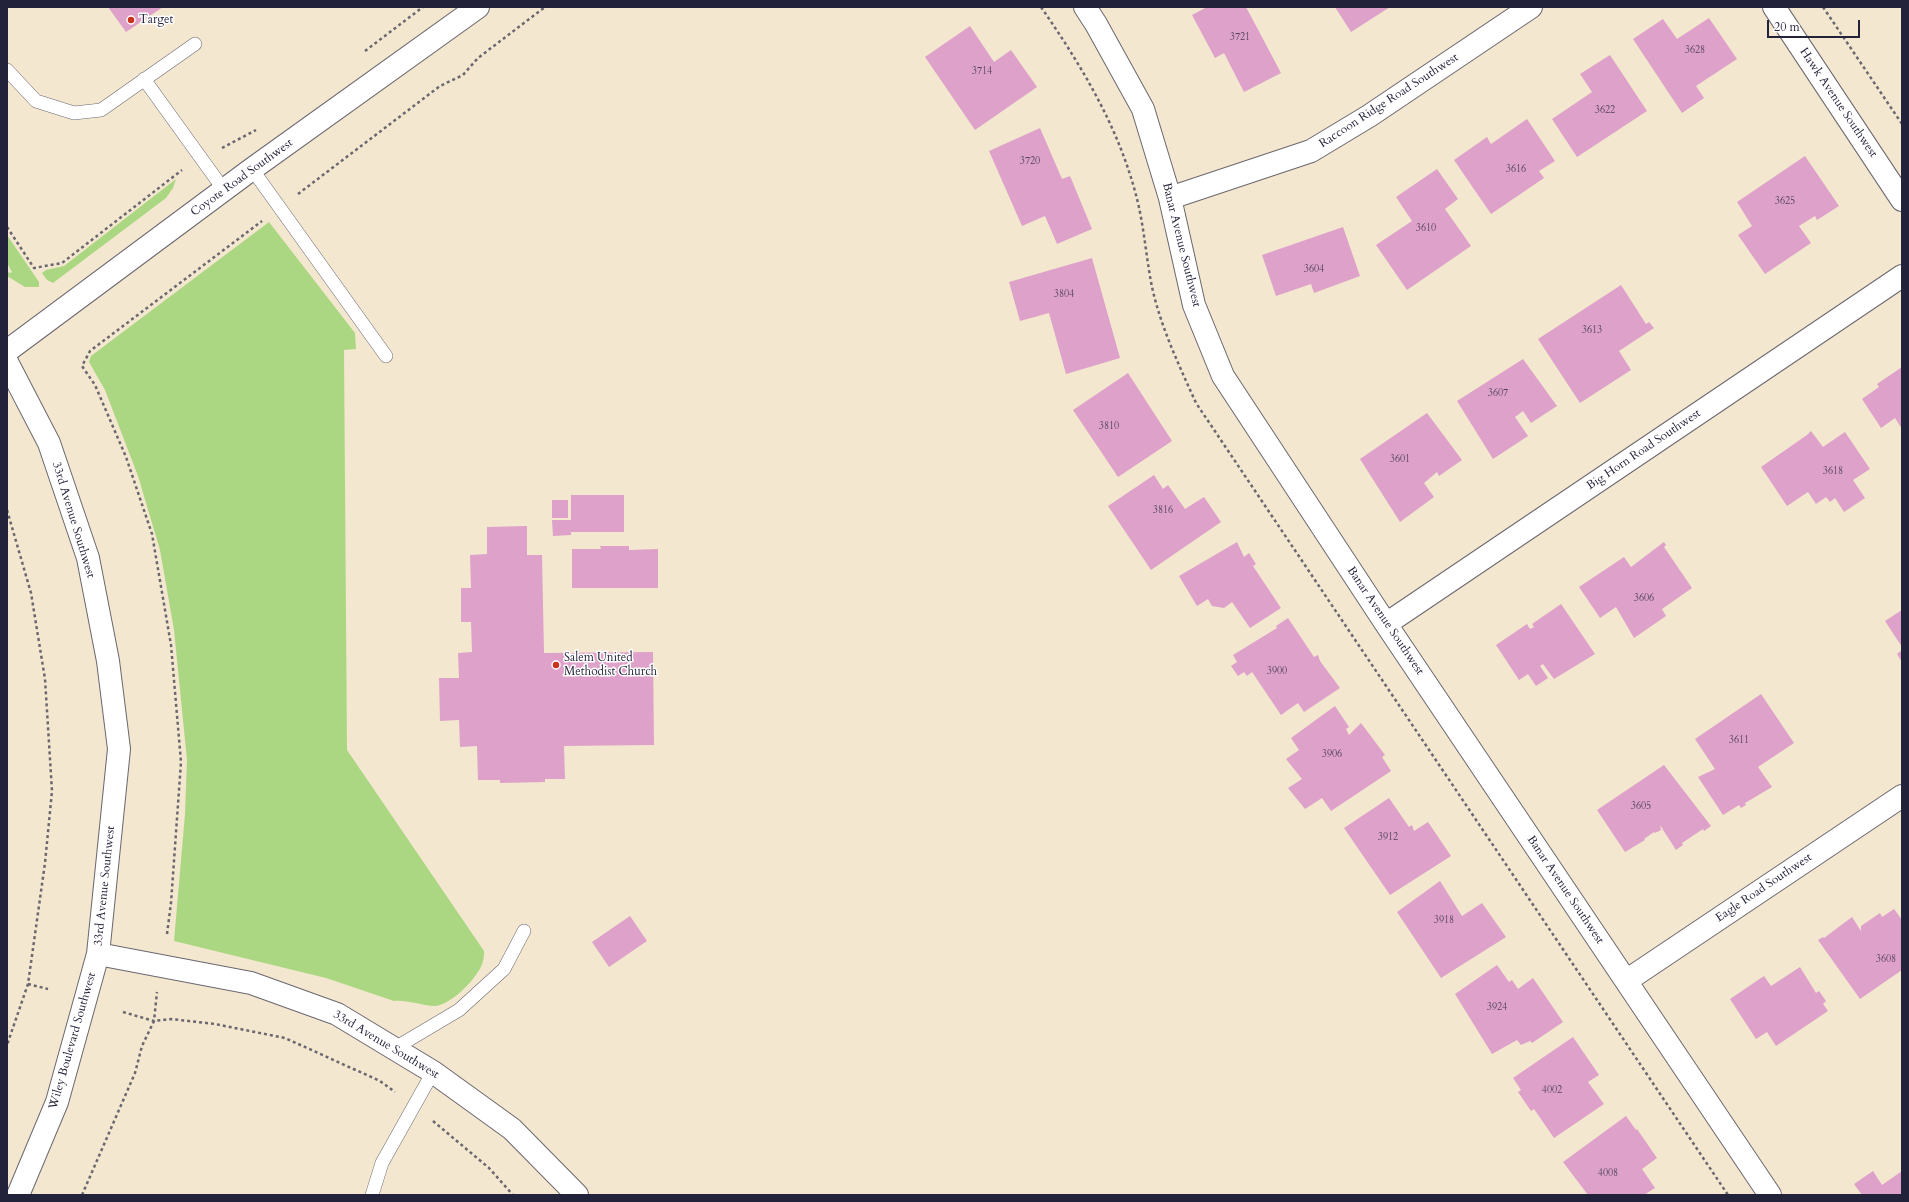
<!DOCTYPE html>
<style>
body{margin:0}
#map{position:relative;width:1909px;height:1202px;overflow:hidden;background:#f3e7cf;font-family:Cardo,serif}
canvas{display:block}
.frame{position:absolute;inset:0;border:8px solid #22223b;pointer-events:none}
.scale{position:absolute;left:1767px;top:20px;width:93px;height:18px;box-sizing:border-box;border:2px solid #22223b;border-top:0;padding-left:5px;font-size:12px;line-height:14px;white-space:nowrap;color:#22223b;-webkit-text-stroke:3px #fff;paint-order:stroke}
</style>
<div id="map">
<canvas width="1909" height="1202"></canvas>
<div class="frame"></div>
<div class="scale">20 m</div>
</div>
<script>
const ctx = document.querySelector('canvas').getContext('2d');
ctx.lineJoin = 'round';
function fillPath(path, color) { ctx.fillStyle = color; ctx.fill(path, 'evenodd'); }
function stroke(path, color, width, dash) { ctx.strokeStyle = color; ctx.lineWidth = width; ctx.lineCap = dash ? 'butt' : 'round'; ctx.setLineDash(dash || []); ctx.stroke(path); }
function write(font, color, halo, rows, align = 'center') {
  ctx.font = font + ' Cardo,serif'; ctx.lineWidth = 3; ctx.setLineDash([]); ctx.textBaseline = 'middle'; ctx.strokeStyle = halo; ctx.fillStyle = color; for (const [text, x, y, turn = 0] of rows) {
    ctx.save(); ctx.translate(x, y); ctx.rotate((+turn || 0) * Math.PI / 180); ctx.textAlign = isNaN(turn) ? turn : align; if (halo) ctx.strokeText(text, 0, 0); ctx.fillText(text, 0, 0); ctx.restore();
  }
}
fillPath(new Path2D(`
 M176 179 173 188 166 198 53 283 47 280 42 273 46 270 64 266Z
 M269 222 355 333 356 349 344 350 347 750 484 951C484 954 484 958 483 961 480 976 450 1007 433 1006 420 1005 408 1000 394 1001L326 978 174 941 185 814 187 760 174 630 160 550 138 476 105 390 89 362 91 356Z
 M7 235 39 282V287H25L7 276V272L11 273 12 272 7 263Z`), '#acd782');
fillPath(new Path2D(`
 M108 7H163L126 32Z
 M1207 7H1246L1281 73 1244 92 1224 53 1215 58 1192 15Z
 M1335 7H1390L1351 32Z
 M1709 18 1737 59 1696 86 1704 98 1682 113 1633 39 1663 19 1677 39Z
 M970 26 994 62 1011 50 1037 87 975 130 925 57Z
 M1610 55 1647 111 1577 157 1552 119 1592 92 1580 74Z
 M1527 119 1555 161 1539 171 1544 178 1491 214 1454 160 1487 137 1491 144Z
 M1040 128 1062 179 1070 176 1092 229 1057 244 1045 216 1022 226 989 151Z
 M1805 156 1839 206 1817 220 1815 216 1799 226 1811 243 1765 274 1738 235 1752 226 1737 202Z
 M1437 169 1458 199 1445 209 1471 246 1407 290 1376 245 1412 221 1396 197Z
 M1343 227 1360 276 1314 293 1311 284 1276 296 1262 255Z
 M1092 258 1120 358 1066 374 1049 313 1020 321 1009 282Z
 M1621 285 1646 324 1649 322 1654 328 1619 351 1631 370 1580 403 1538 339Z
 M1523 359 1557 406 1531 423 1523 411 1515 417 1528 436 1493 459 1457 401Z
 M1902 367V429L1895 418 1881 428 1862 399 1879 387 1877 384Z
 M1128 373 1172 441 1118 477 1073 410Z
 M1427 413 1462 460 1439 476 1437 472 1424 483 1434 497 1400 522 1360 459Z
 M1811 431 1823 447 1845 432 1870 469 1853 480 1865 498 1844 512 1835 498 1830 502 1826 497 1816 504 1808 492 1787 506 1761 467 1807 435Z
 M1154 475 1163 489 1168 485 1185 509 1204 497 1221 522 1151 570 1108 506Z
 M571 495H624V532H571V535L553 536 552 520H571V528Z
 M552 500H568V518H552Z
 M527 526V555H542L544 653 653 652 654 745 564 746 565 779H545V782L500 783V780H478L477 746 460 747 459 720 440 721 439 678H459L458 653 472 652 471 622H461V588H471L470 555 487 554V527Z
 M1237 542 1244 557 1249 553 1256 564 1253 566 1281 608 1250 628 1232 602 1224 608 1212 606 1208 599 1197 606 1179 576Z
 M1664 542 1666 545 1664 547 1692 588 1662 609 1666 616 1634 638 1616 607 1600 618 1579 587 1624 557 1631 567Z
 M600 546H629V550L658 549V588H572V549H601Z
 M1561 604 1595 654 1554 679 1543 664 1540 666 1548 678 1536 686 1528 674 1519 680 1496 645 1527 624 1530 629 1534 627 1532 624Z
 M1902 610V647L1885 621Z
 M1288 618 1314 657 1318 655 1320 661 1340 688 1304 712 1298 703 1281 715 1252 672 1247 676 1244 672 1238 676 1231 666 1237 662 1233 655 1277 628 1276 626Z
 M1902 650V662L1897 654Z
 M1761 694 1794 743 1758 767 1772 787 1745 803 1746 805 1741 808 1739 805 1723 815 1698 777 1715 769 1695 739Z
 M1335 706 1349 727 1346 729 1349 735 1361 723 1385 755 1382 757 1391 771 1331 811 1322 798 1305 809 1288 788 1302 779 1286 759 1299 750 1291 738Z
 M1664 765 1711 826 1704 831 1703 829 1682 843 1683 845 1676 850 1660 825 1661 830 1655 833 1654 832 1644 839 1645 840 1625 852 1597 810Z
 M1389 798 1409 827 1412 825 1414 831 1428 822 1451 856 1390 895 1344 828Z
 M1440 881 1462 916 1482 903 1506 937 1441 978 1397 912Z
 M1894 909 1902 920V970L1860 999 1818 940 1823 937 1824 938 1852 917 1861 931V926L1880 913 1882 917Z
 M630 916 647 941 609 967 592 942Z
 M1497 965 1509 982 1512 980 1518 989 1533 978 1563 1022 1532 1043 1530 1041 1521 1045 1517 1040 1492 1054 1455 994Z
 M1800 967 1816 993 1819 991 1826 1001 1823 1004 1828 1011 1776 1046 1767 1032 1756 1039 1730 999 1764 976 1771 986Z
 M1573 1037 1599 1075 1588 1082 1604 1104 1554 1138 1534 1109 1531 1111 1518 1092 1521 1090 1513 1078Z
 M1626 1116 1636 1130 1637 1129 1657 1158 1642 1169 1655 1188 1644 1195H1588L1563 1162Z
 M1873 1171 1882 1185 1902 1171V1195H1862L1854 1184Z`), '#dea1c9');
const service = new Path2D(`
 M7 70 36 101 74 113 101 110 195 44
 M144 79 224 190
 M252 169 386 356
 M395 1048 459 1010 504 969 524 931
 M372 1195 382 1163 433 1072`);
const minor = new Path2D(`
 M1085 7 1096 24 1143 109 1170 198 1194 305 1223 376 1386 624 1770 1195
 M1774 7 1902 200
 M1170 198 1311 151 1369 116 1531 7
 M7 351 252 169 478 7
 M1386 624 1902 276
 M1626 981 1902 796`);
const tertiary = new Path2D(`
 M7 362 49 443 88 558 108 661 119 749 98 954 57 1102 18 1195
 M98 954 251 983 337 1014 433 1072 512 1129 577 1195`);
stroke(service, '#6b676f', 14);
stroke(minor, '#6b676f', 24);
stroke(tertiary, '#6b676f', 24);
stroke(new Path2D(`
 M1041 7C1081 65 1118 126 1136 195 1144 225 1146 257 1152 287 1161 328 1179 365 1196 403L1728 1195
 M1823 7 1902 124
 M365 51 423 7
 M222 148 256 130
 M298 194 440 86 463 75 478 58 545 7
 M7 227 34 268 62 263 182 170
 M7 510 31 593 45 679 52 791 45 863 28 984 7 1045
 M167 934 171 903 181 762 171 645 152 534 126 457 95 385 82 366 90 351 262 221
 M28 984 48 989
 M123 1012 154 1021 157 992
 M433 1121 489 1168 513 1195
 M82 1195 135 1073 142 1046 154 1021 171 1019 215 1024 285 1038 380 1081 395 1092`), '#6b676f', 2.5, [3, 3]);
stroke(service, '#fff', 13);
stroke(minor, '#fff', 22);
stroke(tertiary, '#fff', 22);
for (const [x, y, r, color] of [
 [131,20,4,"#c8321e"],
 [556,665,4,"#c8321e"]
]) { const dot = new Path2D(); dot.arc(x, y, r, 0, 2 * Math.PI); ctx.fillStyle = color; ctx.fill(dot); stroke(dot, '#fff', 1.5); }
write('10px', '#51425e', null, [
 ["3721",1240,38],
 ["3628",1695,51],
 ["3714",982,72],
 ["3622",1605,111],
 ["3720",1030,162],
 ["3616",1516,170],
 ["3625",1785,202],
 ["3610",1426,229],
 ["3604",1314,270],
 ["3804",1064,295],
 ["3613",1592,331],
 ["3607",1498,394],
 ["3810",1109,427],
 ["3601",1400,460],
 ["3618",1833,472],
 ["3816",1163,511],
 ["3606",1644,599],
 ["3900",1277,672],
 ["3611",1739,741],
 ["3906",1332,755],
 ["3605",1641,807],
 ["3912",1388,838],
 ["3918",1444,921],
 ["3608",1886,960],
 ["3924",1497,1008],
 ["4002",1552,1091],
 ["4008",1608,1174]
]);
write('12px', '#22223b', '#fff', [
 ["Target",139,20],
 ["Salem United",564,658],
 ["Methodist Church",564,672]
], 'left');
write('12px', '#22223b', '#fff', [
 ["Raccoon Ridge Road Southwest",1389,101,-33],
 ["Hawk Avenue Southwest",1838,103,56],
 ["Coyote Road Southwest",242,178,-36],
 ["Banar Avenue Southwest",1181,245,76],
 ["Big Horn Road Southwest",1644,450,-34],
 ["33rd Avenue Southwest",73,520,73],
 ["Banar Avenue Southwest",1385,621,56],
 ["33rd Avenue Southwest",105,886,-84],
 ["Eagle Road Southwest",1764,888,-34],
 ["Banar Avenue Southwest",1565,890,56],
 ["Wiley Boulevard Southwest",73,1041,-74],
 ["33rd Avenue Southwest",386,1045,31]
]);
</script>
